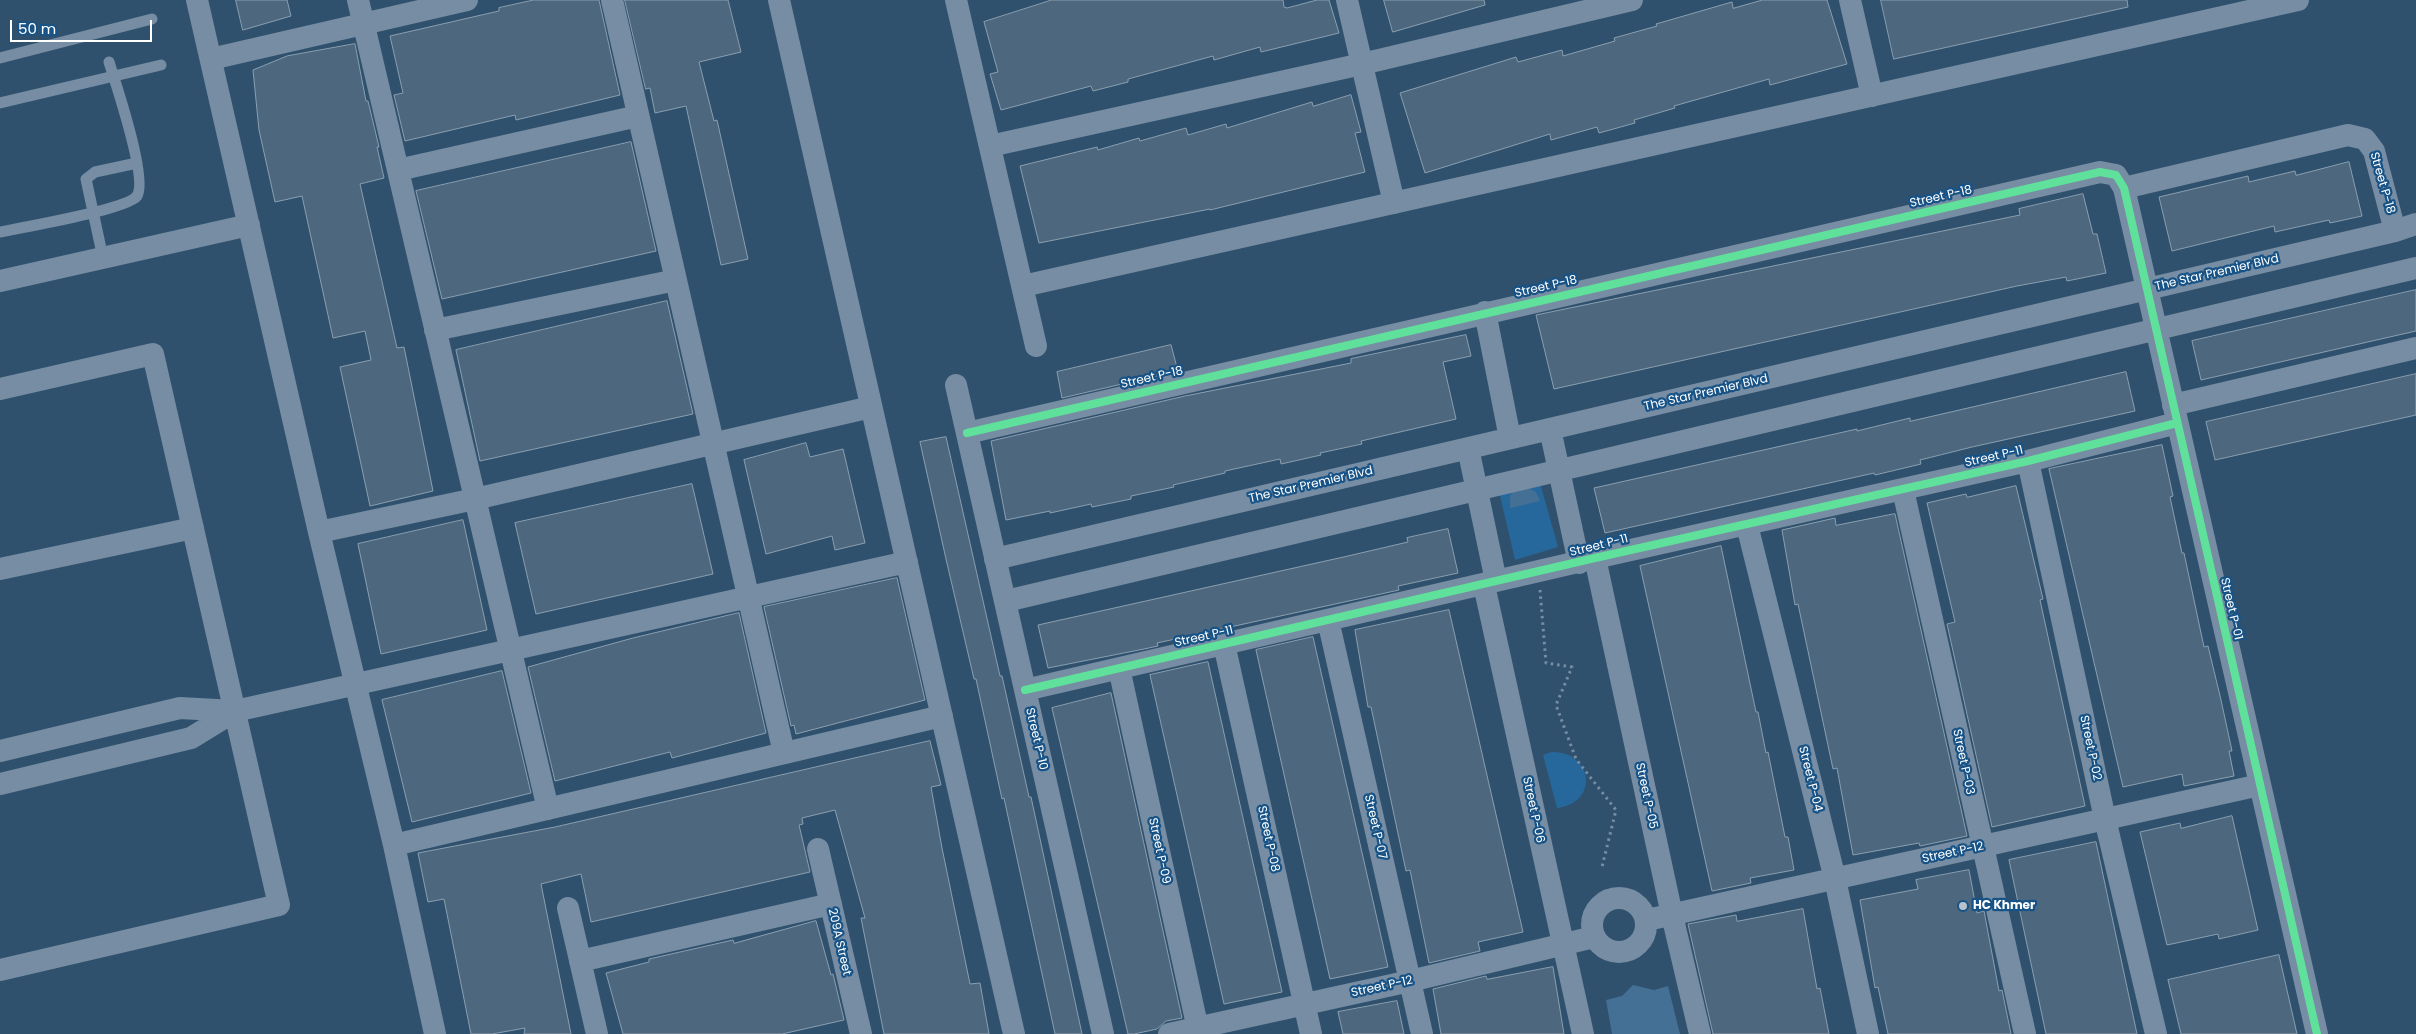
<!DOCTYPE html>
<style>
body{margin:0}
#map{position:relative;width:2416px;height:1034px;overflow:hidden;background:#30516d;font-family:Poppins,sans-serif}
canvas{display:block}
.scale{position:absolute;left:10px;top:20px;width:142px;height:22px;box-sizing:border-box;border:2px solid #fff;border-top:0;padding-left:6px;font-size:15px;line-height:18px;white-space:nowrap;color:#fff;-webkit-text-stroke:4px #175386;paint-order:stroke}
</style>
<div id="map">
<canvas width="2416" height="1034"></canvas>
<div class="scale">50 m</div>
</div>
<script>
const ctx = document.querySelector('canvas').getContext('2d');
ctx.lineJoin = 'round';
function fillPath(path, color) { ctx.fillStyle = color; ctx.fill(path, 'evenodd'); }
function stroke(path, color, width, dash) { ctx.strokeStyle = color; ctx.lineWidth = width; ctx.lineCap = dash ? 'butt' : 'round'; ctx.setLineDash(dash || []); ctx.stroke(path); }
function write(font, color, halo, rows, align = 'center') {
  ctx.font = font + ' Poppins,sans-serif'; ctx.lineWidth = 4.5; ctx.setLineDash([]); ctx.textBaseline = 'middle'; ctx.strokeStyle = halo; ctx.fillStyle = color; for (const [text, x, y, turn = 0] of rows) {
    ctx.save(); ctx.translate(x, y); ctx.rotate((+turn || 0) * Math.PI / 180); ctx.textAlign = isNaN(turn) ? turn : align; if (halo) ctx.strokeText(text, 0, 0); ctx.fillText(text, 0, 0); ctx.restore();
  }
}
fillPath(new Path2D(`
 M1540 483 1558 547 1515 560 1499 491Z
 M1552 752C1594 752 1599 803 1557 808L1543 755Z`), '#26689c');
fillPath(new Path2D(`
 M1527 487 1536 492 1540 501 1510 508V497L1512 492Z
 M1633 985 1654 990 1668 986 1680 1034H1612L1606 1000 1622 996Z`), '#447095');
const building = new Path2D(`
 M236 0H287L291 16 243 30Z
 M534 0H599L620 95 516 120 515 115 405 141 394 95 403 93 390 36 499 11V8Z
 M625 0H728L741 52 699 62 714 121 717 120 748 259 721 265 686 106 655 113 650 88 646 89Z
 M1052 0H1283L1284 7 1287 8 1317 0H1329L1339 33 1261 52 1260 47 1214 60 1213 56 1128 79V82L1093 91 1091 86 1001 110 990 74 998 72 984 22Z
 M1384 0H1484L1485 5 1393 32Z
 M1763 0H1827L1847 64 1770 85 1769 79 1674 106 1675 108 1634 120 1635 123 1599 133 1597 127 1551 140 1550 134 1425 173 1400 93 1516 57 1518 62 1562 50 1563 56 1615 41 1614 38 1657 26 1656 24 1732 2 1733 8Z
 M1881 0H2127L2128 7 1894 59Z
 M355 44 366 101H368L379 147H377L384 178 360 184 397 348 404 347 433 491 370 506 340 367 371 360 365 331 333 338 302 196 275 202 259 130 253 70 287 56Z
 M1351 95 1361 132 1355 133 1365 172 1210 210V209L1039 243 1020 166 1097 147 1098 150 1139 138 1140 141 1186 128 1188 135 1226 124 1227 128 1312 102 1313 106Z
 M631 142 656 251 442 299 416 191Z
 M2349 162 2362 216 2330 223 2329 220 2275 232 2274 226 2172 251 2159 197 2248 176 2249 182 2295 171 2296 175Z
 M2083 194 2093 234H2097L2106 273 2067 281 2066 277 2017 286 1554 389 1536 315 2020 215 2019 209Z
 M2416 290V331L2201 380 2192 341Z
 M667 301 693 414 480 461 456 350Z
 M1466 335 1471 356 1443 362 1456 419 1361 441 1362 444 1320 453 1321 455 1281 464 1280 459 1225 471V473L1173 485 1174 487 1131 496V499L1092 507 1091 504 1050 513V511L1006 520 991 441 1185 396 1351 363V359Z
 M1171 345 1178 371 1062 398 1057 372Z
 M2126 372 2135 411 1972 447 1920 460 1921 464 1875 475 1874 473 1605 533 1594 488 1857 429V431L1910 418V421Z
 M2416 374V415L2215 460 2206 422Z
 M946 437 1000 676H1002L1029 797H1031L1082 1034H1055L1004 798 1002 799 976 679H974L946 559 920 442Z
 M806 443 810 457 843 449 865 543 835 550 832 536 766 554 744 460Z
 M2162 445 2173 496 2170 497 2182 553H2184L2204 647 2208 646 2221 700 2232 751H2229L2234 776 2184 786 2182 774 2123 787 2049 469Z
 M692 484 713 574 536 614 515 523Z
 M2016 486 2043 599 2040 600 2085 806 1992 827 1947 624 1955 622 1927 503 1966 494 1967 497Z
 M1895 514 1967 836 1920 846 1919 843 1853 855 1837 768 1833 769 1798 604 1795 605 1782 530 1835 518 1836 525Z
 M463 520 487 630 381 654 358 544Z
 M1448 529 1458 573 1398 586 1399 590 1157 643 1158 646 1144 649 1048 668 1038 625 1348 556 1408 542 1407 538Z
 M1721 546 1756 712H1758L1766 753 1768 752 1785 837H1788L1794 870 1750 878 1751 883 1712 891 1640 566Z
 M897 578 925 700 796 734 794 725 791 726 764 607Z
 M1449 610 1523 932 1478 942 1480 951 1429 963 1410 870 1406 871 1371 707H1368L1355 630Z
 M739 613 766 733 672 758 670 752 555 781 528 667 633 638Z
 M1313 637 1388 967 1330 979 1256 650Z
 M1208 662 1282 992 1224 1004 1150 675Z
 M502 671 531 793 412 822 382 700Z
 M1111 693 1182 1018 1166 1021 1157 1029 1134 1034H1128L1052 708Z
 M930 741 941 785 931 787 942 848 970 984 980 983 989 1034H884L861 918H865L835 810 802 818 803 824 799 825 810 872 591 922 581 874 541 884 571 1034H524L525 1028 492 1034H471L444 899 428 902 418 853 555 827Z
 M2232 816 2258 930 2219 939 2218 934 2167 945 2140 832 2180 823 2181 828Z
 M2096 842 2137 1034H2046L2009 860Z
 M1969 870 1977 913 1984 911 1999 991 2002 990 2011 1034H1888L1878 987 1875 988 1860 900 1918 889 1916 880Z
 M1803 909 1817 989 1820 988 1829 1034H1713L1688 924 1736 915 1737 921Z
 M816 921 831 975 833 974 844 1020 782 1034H623L606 973 649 962V959L733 940 734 943Z
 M2279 955 2297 1034H2181L2168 980Z
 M1553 967 1564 1034H1441L1433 989 1486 976 1487 979Z
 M1397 1001 1404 1034H1343L1338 1012Z`);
fillPath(building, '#4c677e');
stroke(building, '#8a9fb0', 1);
stroke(new Path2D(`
 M1540 590 1546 663 1572 667 1556 705 1576 759 1616 810 1602 867`), '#768da3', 3, [2.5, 4]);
stroke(new Path2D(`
 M0 58 152 19
 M0 103 161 65
 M0 232C21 228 128 209 137 196 148 180 116 84 109 62
 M103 258 86 179 95 172 137 163`), '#768da3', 11);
stroke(new Path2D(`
 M197 0 319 532 394 845 435 1034
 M358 0 548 809
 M612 0 784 753
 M779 0 1014 1034
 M956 0 1036 346
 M1347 0 1394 203
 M1850 0 1872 96
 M211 59 467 0
 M990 146 1362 64 1632 0
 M398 170 638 116
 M2124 188 2348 135 2365 139 2374 151 2395 231
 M0 281 249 225
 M1023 286 2298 0
 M1485 312 1510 438
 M435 330 676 280
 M956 385 1103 1034
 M0 389 153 354 279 905 0 970
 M2173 405 2416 348
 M1550 429 1579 563
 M967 433 2100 172 2116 175 2124 188 2317 1034
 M1468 448 1496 581
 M2028 461 2105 819 2156 1034
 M1903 490 2025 1034
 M1747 525 1835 879 1868 1034
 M319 532 475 499 871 407
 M1595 558 1672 915 1700 1034
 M995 559 2395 231 2416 224
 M0 569 193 528
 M1484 585 1583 1034
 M1006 601 2416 268
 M1328 620 1422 1034
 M1224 644 1311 1034
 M1119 668 1199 1034
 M1025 690 1595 558 2028 461 2177 423
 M0 751 180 708 235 711 907 562
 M0 784 191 738 235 711
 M394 845 942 716
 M818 849 861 1034
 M1592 925a27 27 0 1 1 54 0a27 27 0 1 1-54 0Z
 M568 908 597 1034
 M1647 920 2260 785
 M580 961 831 904
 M1169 1034 1410 981 1594 937`), '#768da3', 22);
stroke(new Path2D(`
 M967 433 2100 172 2116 175 2124 188 2317 1034
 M1025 690 1595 558 2028 461 2177 423`), '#60e19b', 8);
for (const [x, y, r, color] of [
 [1963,906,5,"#b7c2cc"]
]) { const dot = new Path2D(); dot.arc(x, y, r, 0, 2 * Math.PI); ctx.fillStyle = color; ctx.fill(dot); stroke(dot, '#175386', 2); }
write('12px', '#fff', '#175386', [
 ["Street P-18",2382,183,74],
 ["Street P-18",1941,197,-13],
 ["The Star Premier Blvd",2217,273,-13],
 ["Street P-18",1546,287,-13],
 ["Street P-18",1152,378,-13],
 ["The Star Premier Blvd",1706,393,-13],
 ["Street P-11",1994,457,-13],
 ["The Star Premier Blvd",1311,485,-13],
 ["Street P-11",1599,546,-14],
 ["Street P-01",2231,609,77],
 ["Street P-11",1204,637,-13],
 ["Street P-10",1036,739,77],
 ["Street P-02",2090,748,78],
 ["Street P-03",1963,762,78],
 ["Street P-04",1810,779,76],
 ["Street P-05",1646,796,78],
 ["Street P-06",1533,810,78],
 ["Street P-07",1375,827,77],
 ["Street P-08",1268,839,78],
 ["Street P-09",1159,851,78],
 ["Street P-12",1953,853,-12],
 ["209A Street",839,942,77],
 ["Street P-12",1382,987,-12]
]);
write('bold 12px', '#fff', '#175386', [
 ["HC Khmer",1973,906]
], 'left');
</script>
